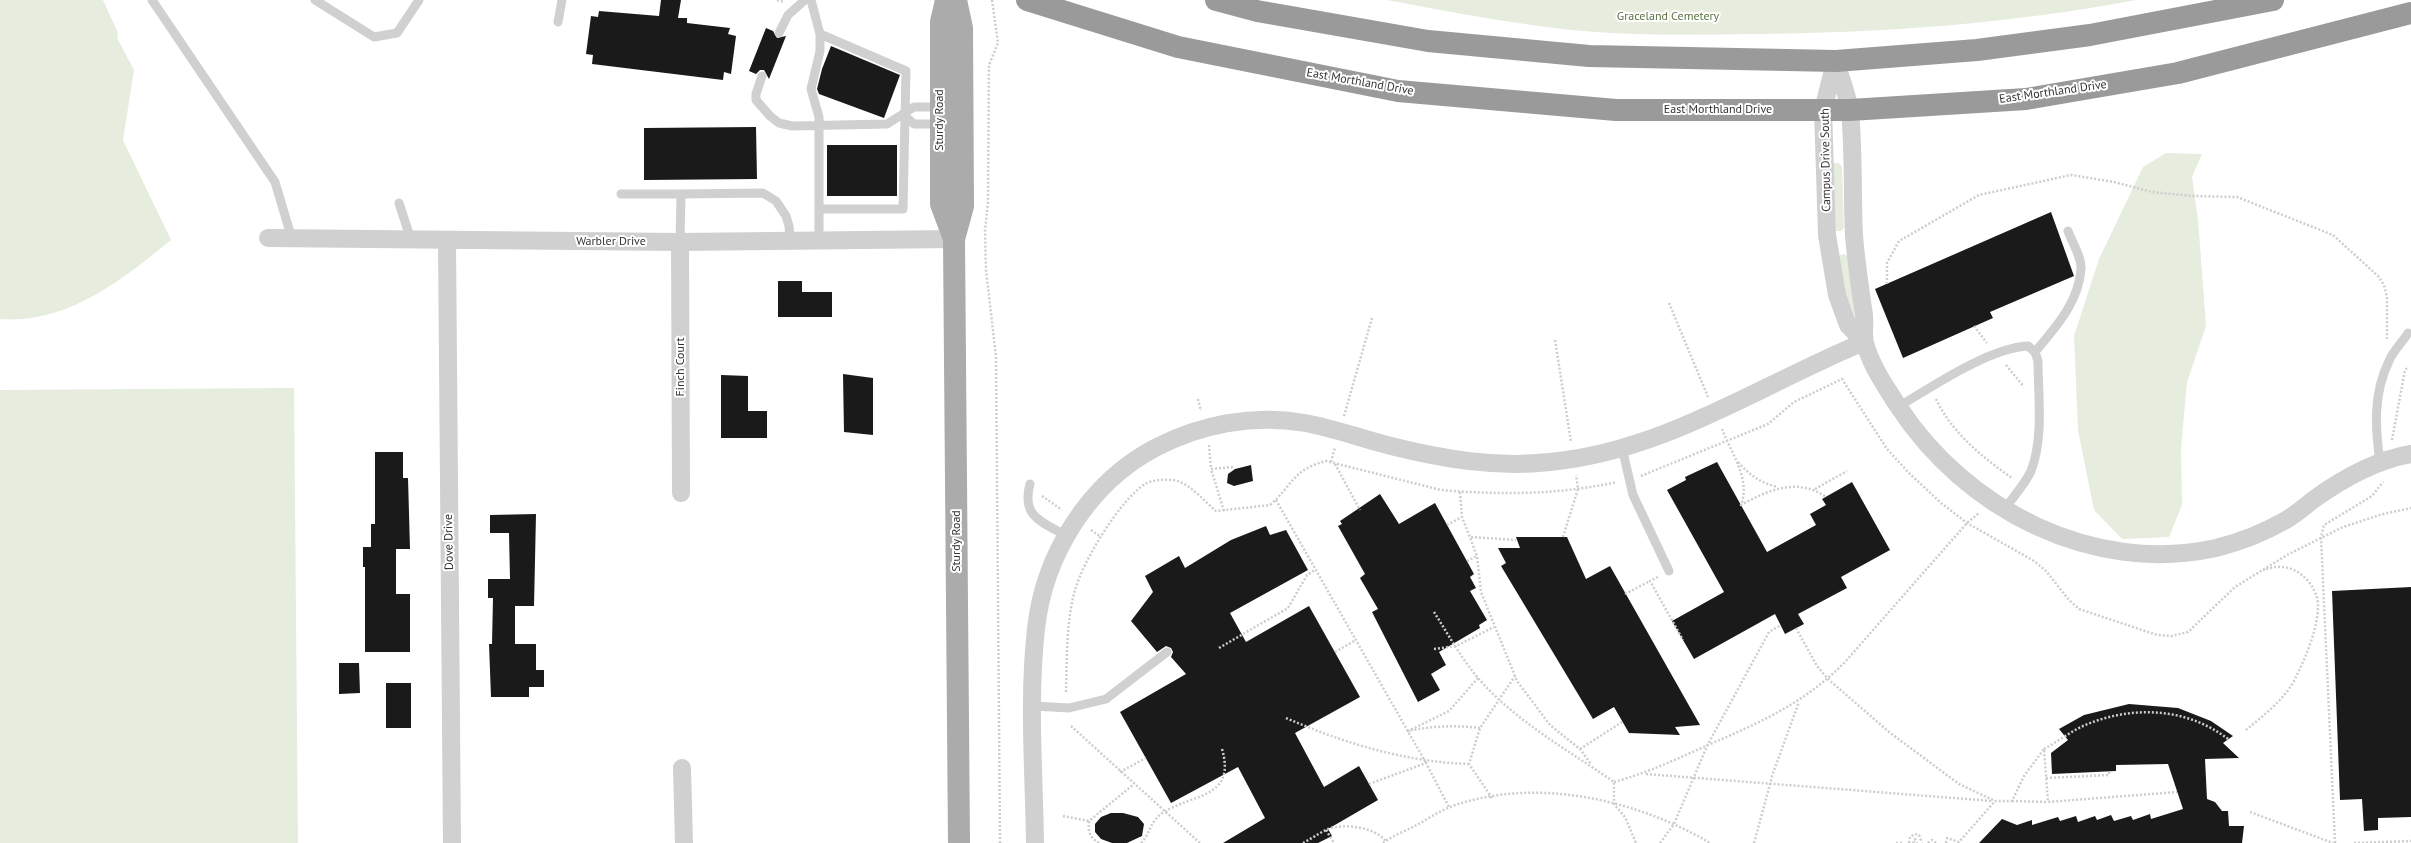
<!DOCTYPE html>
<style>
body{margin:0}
canvas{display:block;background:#fff}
</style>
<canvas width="2411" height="843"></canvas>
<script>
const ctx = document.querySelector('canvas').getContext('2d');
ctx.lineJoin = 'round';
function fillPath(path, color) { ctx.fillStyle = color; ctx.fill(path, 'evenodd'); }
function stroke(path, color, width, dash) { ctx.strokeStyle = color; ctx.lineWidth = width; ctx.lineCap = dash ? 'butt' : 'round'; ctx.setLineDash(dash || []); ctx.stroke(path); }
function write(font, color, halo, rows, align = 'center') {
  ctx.font = font + ' "PT Sans",sans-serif'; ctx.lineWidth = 4; ctx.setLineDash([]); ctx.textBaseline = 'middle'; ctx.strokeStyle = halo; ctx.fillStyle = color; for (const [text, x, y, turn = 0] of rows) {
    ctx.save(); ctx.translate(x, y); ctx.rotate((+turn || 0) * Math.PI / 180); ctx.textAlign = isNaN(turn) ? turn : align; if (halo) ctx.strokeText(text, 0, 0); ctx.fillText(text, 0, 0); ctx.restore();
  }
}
fillPath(new Path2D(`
 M0 0H103L118 33 117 38 134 70 123 140 171 240C121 280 69 324 0 319Z
 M1387 0H2136C2010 24 1879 33 1751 34 1689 35 1625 36 1562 29 1504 22 1445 11 1387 0Z
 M2166 153 2202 154 2192 177 2198 220 2206 326 2187 382 2181 449 2182 505 2169 537 2122 539 2094 510 2078 430 2074 336 2099 259 2143 167Z
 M1833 163H1839L1842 167 1844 228 1841 231H1836Z
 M1844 254 1848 256 1858 324 1843 286 1838 259 1840 255Z
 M294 388 298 843H0V390Z`), '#e6ecde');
fillPath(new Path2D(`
 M661 0H681L678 18H687V23L730 28 728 34 736 36 731 74 724 72 723 80 592 64 593 55 586 54 591 16 598 17 599 11 659 16Z
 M766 28 773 31 777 38 786 36 769 79 764 70H760L756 74 749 71Z
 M831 46 900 75 884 118 819 94 817 89 822 69Z
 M756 127 757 179 644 180V128Z
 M827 145H897V196H827Z
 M2051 212 2074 276 1990 312 1993 318 1903 358 1875 289Z
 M778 281H802V292H832V317H778Z
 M843 374 873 378V435L844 432Z
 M721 375 748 376V411H767V438H721Z
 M375 452H403V478H408L410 549H396V594H410V652H365V567H363V547H371V524H375Z
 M1717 462 1767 552 1816 525 1810 514 1826 505 1822 499 1852 482 1890 550 1841 577 1847 588 1798 614 1804 624 1785 634 1775 614 1694 659 1672 621 1724 592 1667 490 1686 480 1685 477Z
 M1251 465 1253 481 1234 486 1227 483 1228 474 1235 469Z
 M1380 494 1399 524 1435 503 1474 574 1470 577 1476 588 1470 591 1487 620 1479 625 1480 628 1439 652 1446 665 1431 674 1440 690 1418 702 1372 612 1378 609 1360 578 1365 574 1338 526 1342 524 1340 521Z
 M536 514 534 606H515V644H536V670H544V687H529V697H491L489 644H492L493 598H488V579H510L509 533H490V515Z
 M1266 526 1270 535 1286 530 1308 570 1230 613 1246 642 1309 606 1360 697 1295 733 1324 787 1359 766 1378 800 1328 829 1332 836 1318 843H1223L1265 818 1238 767 1171 803 1120 712 1186 674 1171 657 1173 652 1171 648 1166 646 1157 652 1131 621 1153 592 1145 576 1179 556 1185 568 1231 540Z
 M1516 537H1567L1586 579 1610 566 1700 725 1675 727 1680 735 1629 733 1614 707 1593 719 1501 566 1506 563 1498 548H1520Z
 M2411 587V817L2378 818V830L2364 831 2362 799 2340 800 2332 591Z
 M339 663H359L360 693 339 694Z
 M386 683H411V728H386Z
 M2129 704 2178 708 2211 721 2233 736 2223 743 2239 758 2205 759 2207 799 2215 802 2222 811H2228L2229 826H2244L2242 843H1979L2002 819 2017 825 2032 820V825L2058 817 2060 821 2076 816 2078 822 2095 816 2097 820 2111 815 2114 821 2131 816 2133 820 2150 814 2151 819 2183 809 2168 764 2116 765V771L2052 774 2051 753 2068 740 2059 729 2084 715Z
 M1111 813H1123L1138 817 1144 824 1142 836 1127 843H1112L1101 839 1095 832V824L1101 817Z`), '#1a1a1a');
stroke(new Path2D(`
 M777 0 784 2
 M992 0 998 43 989 65 988 202 985 231 986 270 996 357 1000 843
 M1887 284V263L1899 241 1979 195 2071 175 2114 182 2152 192 2192 196 2237 197 2333 235 2378 276 2384 285 2387 297V339
 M1669 303 1708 397
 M1974 326 1987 343
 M1555 340 1571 442
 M2006 365 2024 387
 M1198 399 1201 411
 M1936 399C1952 433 1982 457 2012 478
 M1344 416 1372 318
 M1722 429C1731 453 1751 479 1741 505 1768 490 1798 477 1826 497
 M2392 440 2405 370 2408 367
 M1209 445 1211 469
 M1331 462 1335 447
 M1738 462C1750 475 1760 483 1778 487
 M1335 464 1360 510
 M1641 476 1768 424 1794 402 1842 379 1887 449 1909 473 1941 503 1967 523 2034 561 2046 571 2069 600 2079 609 2157 635 2172 636 2188 632 2235 587 2287 555 2343 527 2383 514 2411 508
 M1815 489 1847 471
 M1460 492 1462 517 1477 556 1481 592 1517 681 1550 725 1580 749 1591 764
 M1042 496 1062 510
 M1276 500 1426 763
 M1224 511 1211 469 1233 467
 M1447 525 1462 517
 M1091 530 1101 537
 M1471 537 1516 540
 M1563 537 1578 489 1576 475
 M1467 561 1477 556
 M1658 577 1650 581 1683 640
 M1625 594 1650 581
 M1434 612C1448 634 1461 658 1478 678 1515 721 1568 750 1614 782V804L1625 817 1636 843
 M1796 628 1817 666 1828 679 1889 732 1959 784 1995 801H2012L2024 776 2044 749 2048 802 2177 792
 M1219 648 1288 608 1307 575 1315 570
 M1434 649 1456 646 1494 627
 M1335 652 1356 640
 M1478 678 1449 711 1408 731C1432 726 1455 725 1480 728
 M1066 692C1067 659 1066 622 1075 590 1083 561 1120 500 1145 484 1153 480 1163 479 1172 480 1188 481 1204 501 1216 511L1270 505C1293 485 1292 470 1326 461L1441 490C1501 495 1558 495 1617 482
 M1286 718C1344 743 1405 762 1469 764
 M1071 726 1200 843
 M2246 730C2264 715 2284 700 2295 679 2305 659 2318 629 2318 606 2318 586 2298 565 2278 567 2273 567 2268 569 2263 570
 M1580 749 1622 722
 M2044 749C2057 742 2070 732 2083 726 2131 705 2186 707 2228 739
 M1120 772 1146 758
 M1646 774 1992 801
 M2046 778 2109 775V771
 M1614 782C1647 773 1677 759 1708 745 1759 723 1805 703 1845 662L1967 523 1979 513
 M1369 784 1426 763 1449 807
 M1492 798 1469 764 1480 728 1515 676
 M2012 801 2048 802
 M2250 812 2333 843
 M1063 816 1089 821
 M1326 830 1334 843
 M1099 843C1089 837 1088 831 1089 821L1134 784
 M1141 843C1151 833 1150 820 1164 812 1195 793 1236 798 1222 749
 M1303 843C1311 839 1319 833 1328 829 1345 823 1374 827 1386 841
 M1383 843C1392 836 1405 831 1415 826 1426 820 1438 812 1450 807 1533 776 1636 799 1710 843
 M1660 843 1674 824 1707 746 1769 632 1781 625
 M1754 843 1773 773 1799 702
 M1896 843H1902
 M1909 843 1910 837 1915 834 1919 835 1922 843
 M1913 843 1915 839 1917 843
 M1928 843 1932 840 1936 843
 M1946 843 1947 838 1959 842 1995 801
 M2335 843 2321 537 2324 525 2372 496 2383 482
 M2354 843 2411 841`), '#cdcdcd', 2.5, [2, 2]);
stroke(new Path2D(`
 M152 0 275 182 292 239
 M315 0 374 37 397 33 419 0
 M811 0 820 34V51L811 89 819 117V241
 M558 22 562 0
 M779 33 788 15 805 0
 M762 76 756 94V100L770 116 779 123 792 126 887 124 914 107H940
 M904 115 914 124H940
 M621 194H681L680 242
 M681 194 763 193 776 201 786 216 789 226 790 241
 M399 203 411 240
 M819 209H903L906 71 820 34
 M2035 352C2055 328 2079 302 2081 269 2082 258 2072 242 2068 231
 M1898 407C1933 386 1989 348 2028 346L2035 352 2038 361C2038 396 2044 437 2031 471 2025 484 2013 497 2005 509
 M1622 448 1633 495 1669 571
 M2380 463C2375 427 2373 394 2389 361 2393 351 2402 343 2408 333
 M1030 484C1021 517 1042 522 1067 536
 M1034 706 1069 708 1106 699 1167 652`), '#d0d0d0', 9);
stroke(new Path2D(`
 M1836 61C1840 78 1848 95 1850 112 1854 152 1852 194 1854 235 1856 262 1860 288 1864 315 1865 324 1863 335 1865 343 1871 366 1886 387 1898 406 1966 510 2093 575 2216 548 2240 542 2265 532 2286 520 2296 514 2304 507 2313 500 2342 479 2375 460 2411 454
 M1835 62 1823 110 1827 235 1837 295 1848 325 1864 342
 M268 238 680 242 954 239
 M447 241 452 843
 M680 242 681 493
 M682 768 684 843
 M1035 843C1034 772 1028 699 1036 629 1044 554 1089 483 1155 448 1201 424 1253 414 1305 423 1334 428 1362 439 1391 446 1443 459 1496 468 1550 462 1665 451 1760 385 1864 342`), '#d0d0d0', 18);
stroke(new Path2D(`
 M946 0 941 22V204L954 239
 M956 0 962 28 963 206 954 239 959 843`), '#ababab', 22);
stroke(new Path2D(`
 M1027 0 1178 47 1398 91 1616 110H1850L2026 99 2178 73 2411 13
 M1216 0 1257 11 1428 41 1589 56 1836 61 1977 50 2090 35 2273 0`), '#9a9a9a', 22);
write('12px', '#57713d', '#fff', [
 ["Graceland Cemetery",1668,17]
]);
write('12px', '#333', '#fff', [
 ["East Morthland Drive",1360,82,10],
 ["East Morthland Drive",2053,92,-8],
 ["East Morthland Drive",1718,110],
 ["Sturdy Road",940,120,-90],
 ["Campus Drive South",1826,160,-91],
 ["Warbler Drive",611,242],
 ["Finch Court",681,367,-90],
 ["Sturdy Road",957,541,-90],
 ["Dove Drive",449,542,-91]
]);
</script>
